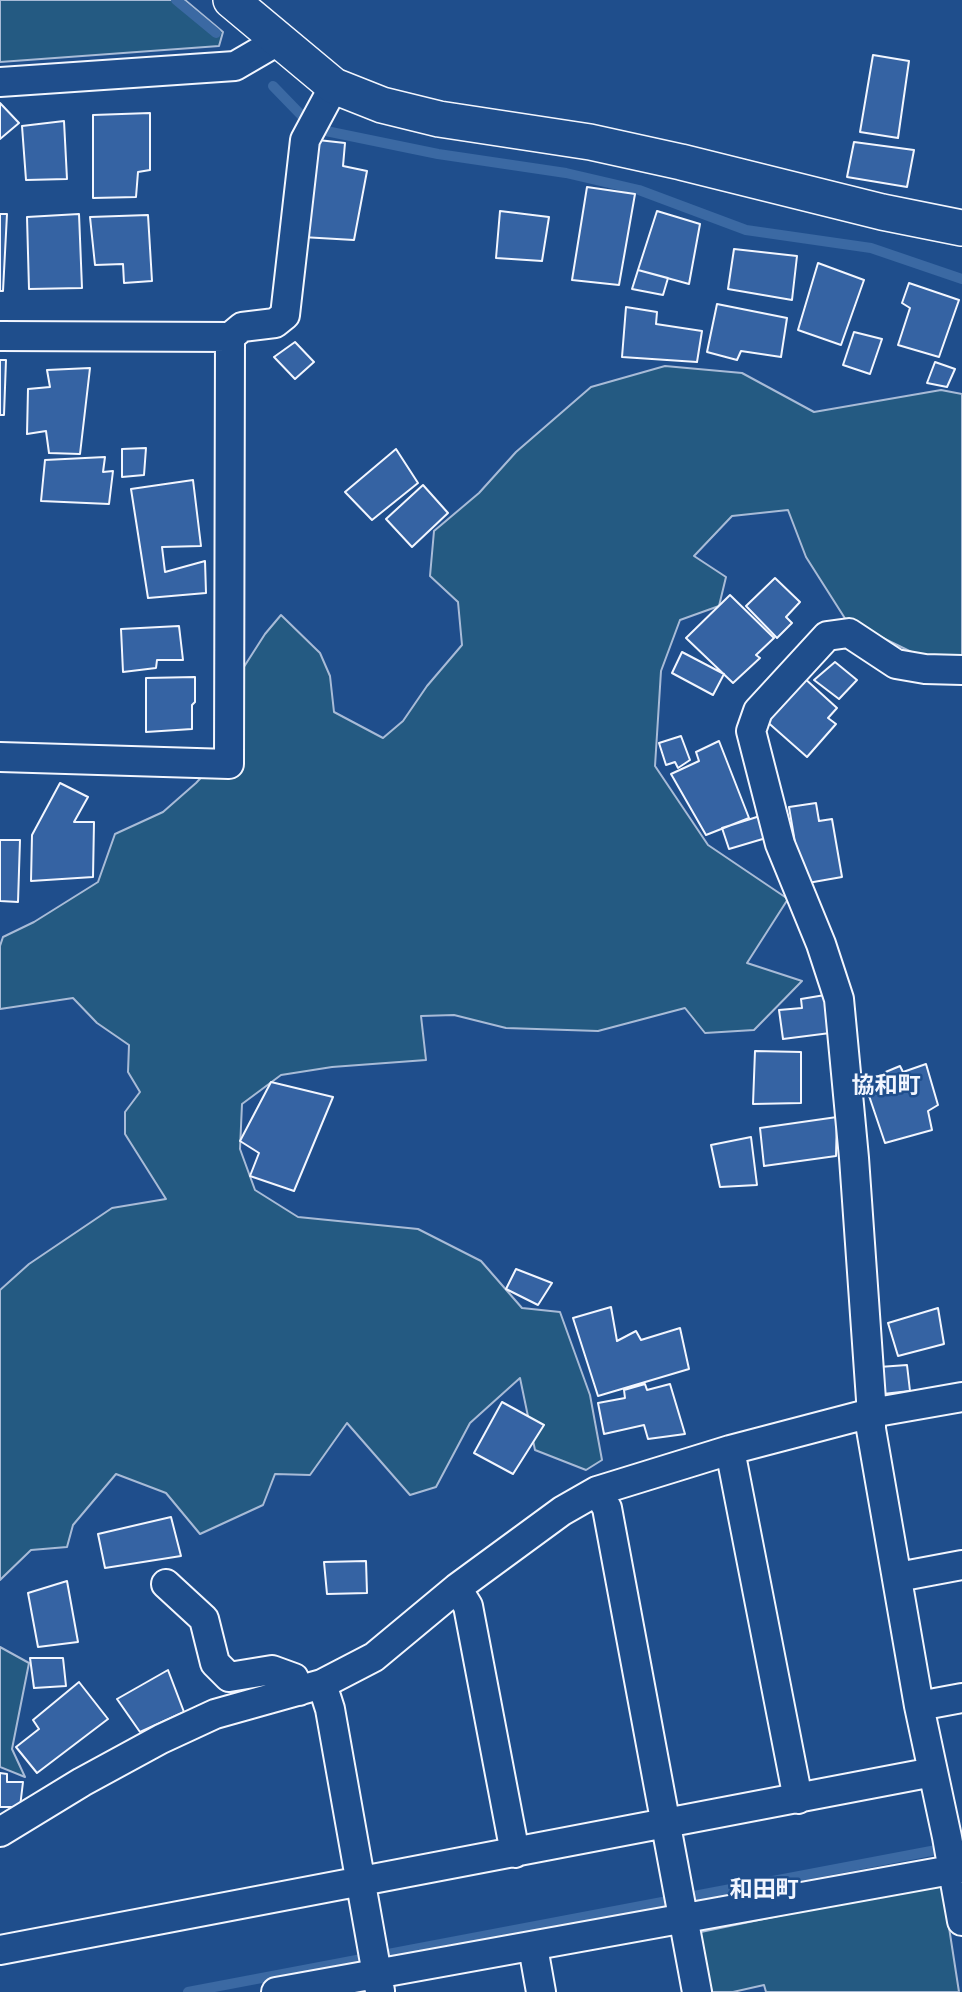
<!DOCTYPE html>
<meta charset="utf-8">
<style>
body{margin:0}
canvas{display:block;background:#1f4e8c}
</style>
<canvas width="962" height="1992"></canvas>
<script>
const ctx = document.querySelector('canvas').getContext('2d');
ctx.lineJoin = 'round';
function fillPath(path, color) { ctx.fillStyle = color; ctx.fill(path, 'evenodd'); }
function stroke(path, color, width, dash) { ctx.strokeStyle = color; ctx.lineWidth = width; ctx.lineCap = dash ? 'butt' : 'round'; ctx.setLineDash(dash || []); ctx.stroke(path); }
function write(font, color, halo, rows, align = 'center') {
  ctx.font = font + ' Ubuntu,"Noto Sans JP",sans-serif'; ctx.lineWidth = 5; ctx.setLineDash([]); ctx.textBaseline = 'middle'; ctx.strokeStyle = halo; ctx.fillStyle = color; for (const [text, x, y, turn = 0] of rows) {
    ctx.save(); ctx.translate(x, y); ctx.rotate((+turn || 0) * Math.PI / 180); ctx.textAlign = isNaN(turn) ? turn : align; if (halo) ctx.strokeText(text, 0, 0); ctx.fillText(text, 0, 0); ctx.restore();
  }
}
const green = new Path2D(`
 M0 0H185L223 32 219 46 0 62Z
 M665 366 742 373 814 412 941 390 962 394V665L932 662 846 620 806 557 788 510 732 516 694 556 726 577 719 606 680 620 661 671 655 766 708 845 788 899 747 963 802 981 754 1030 705 1033 685 1008 598 1031 506 1028 454 1015 421 1016 426 1060 332 1067 281 1075 242 1104 240 1149 255 1190 298 1217 418 1229 481 1261 522 1308 560 1312 590 1395 602 1460 586 1470 535 1450 520 1378 470 1423 436 1487 410 1495 347 1423 310 1475 275 1474 263 1505 200 1534 166 1493 116 1474 73 1525 67 1547 31 1550 0 1580V1290L29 1264 112 1208 166 1199 125 1134V1112L140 1092 128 1072 129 1045 97 1023 73 998 0 1009V946L3 937 34 922 98 882 115 834 163 812 196 783 243 733 240 673 265 634 281 615 320 653 330 676 334 712 383 738 403 721 427 686 462 645 458 602 430 576 434 531 479 493 516 452 591 387Z
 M0 1647 29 1663 12 1749 25 1777 0 1767Z
 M942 1882 959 1992H766L764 1985 733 1992H712L696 1933Z`);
fillPath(green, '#245a82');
stroke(green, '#a8bbd7', 2);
stroke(new Path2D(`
 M176 0 216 33
 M273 86 304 118 321 130 438 154 566 173 639 190 746 230 871 248 962 279
 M188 1992 947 1848`), '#3b69a3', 10);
const building = new Path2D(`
 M873 55 909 61 898 138 860 132Z
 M0 103 19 123 0 139Z
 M150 113V170L138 172 136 197 93 198V115Z
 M64 121 67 179 26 180 22 126Z
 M309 139 345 143 343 166 367 171 354 240 302 237Z
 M854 142 914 150 907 187 847 177Z
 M587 187 635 194 619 285 572 280Z
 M500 211 549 217 542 261 496 258Z
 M657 211 700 224 689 284 638 270Z
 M0 214H7L3 291H0Z
 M79 214 82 288 29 289 27 217Z
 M148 215 152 281 124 283 123 264 95 265 90 217Z
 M734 249 797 256 792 300 728 289Z
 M818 263 864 280 841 345 798 330Z
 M638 270 668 278 663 295 632 289Z
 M909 283 959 300 939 357 898 345 910 308 902 303Z
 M717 304 787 318 781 357 741 351 737 360 707 352Z
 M626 307 657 312 656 324 702 331 697 362 622 357Z
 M854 332 882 339 870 374 843 365Z
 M295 342 314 362 295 379 274 357Z
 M0 360H6L4 415H0Z
 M935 362 955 369 947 387 927 383Z
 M90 368 80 454 49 453 46 431 27 434 28 389 50 387 47 370Z
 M146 448 144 475 122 477V449Z
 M396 449 418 483 372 520 345 492Z
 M105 457 103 472 113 471 109 504 41 501 45 460Z
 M193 480 201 546 162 547 165 572 205 561 206 593 148 598 131 489Z
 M423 485 448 513 412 547 386 519Z
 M775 578 800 602 786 617 792 623 777 638 746 606Z
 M730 595 774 638 756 655 760 658 733 683 686 638Z
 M179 626 183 660H157L156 668 123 672 121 629Z
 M682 652 724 674 713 695 672 673Z
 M835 662 857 680 839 699 814 680Z
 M802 676 837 708 828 718 836 724 807 757 764 719Z
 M195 677V702L192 705V729L146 732V678Z
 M681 736 690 760 678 768 675 762 666 765 659 743Z
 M719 741 749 818 706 835 671 774 699 761 696 752Z
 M60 783 88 797 74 822H94L93 877 31 881 32 835Z
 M816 803 819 821 832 819 842 877 802 884 789 807Z
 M760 816 766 838 729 849 722 828Z
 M0 840H20L18 902 0 901Z
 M831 994 838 1032 783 1039 779 1010 802 1008 801 999Z
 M755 1051 801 1052V1103L753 1104Z
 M926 1064 938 1105 928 1111 932 1130 885 1143 864 1081 900 1066 903 1072Z
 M271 1082 333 1097 294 1191 250 1176 259 1153 240 1141Z
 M837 1117 836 1156 764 1166 760 1128Z
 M751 1137 757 1185 720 1187 711 1145Z
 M516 1269 552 1283 538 1305 506 1289Z
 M611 1307 617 1341 636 1331 641 1340 680 1328 689 1369 598 1396 573 1318Z
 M938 1308 944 1344 898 1356 888 1323Z
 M907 1365 910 1391 883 1394 879 1367Z
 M645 1384 647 1390 670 1384 685 1434 648 1439 644 1425 604 1434 598 1403 625 1398 624 1390Z
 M502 1402 544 1425 513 1474 474 1453Z
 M171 1517 181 1556 105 1568 98 1534Z
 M366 1561 367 1593 327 1594 324 1562Z
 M67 1581 78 1642 38 1647 28 1593Z
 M30 1658H63L66 1686 34 1688Z
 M168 1670 184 1712 140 1732 117 1699Z
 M79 1682 108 1719 37 1773 16 1747 39 1729 33 1720Z
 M0 1773 7 1774V1782H23L20 1807H0Z`);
fillPath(building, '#3563a3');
stroke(building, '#f2f6ff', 2);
const minor = new Path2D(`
 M0 82 235 66 278 41
 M0 336 230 337 229 764 0 757
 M230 337 242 327 275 323 285 315 305 140 334 86
 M962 670 925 669 896 664 849 633 827 636 758 711 751 731 780 844 821 944 839 999 854 1158 871 1400V1429L919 1706 947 1837 962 1921
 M730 1450 798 1799
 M597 1491 607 1508 697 1992
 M898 1577 962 1565
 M166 1584 204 1619 215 1663 229 1677 272 1670 294 1678 299 1691
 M457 1588 468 1606 515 1853
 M322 1684 330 1709 380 1991
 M919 1706 962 1698
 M0 1832 82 1782 161 1739 215 1714 322 1684 374 1657 457 1588 562 1511 597 1491 730 1450 871 1413 962 1397
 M533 1947 541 1992
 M0 1950 933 1772
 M276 1992 962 1868`);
const tertiary = new Path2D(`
 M231 0 334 86 382 105 439 119 590 142 681 162 882 212 962 228`);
stroke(minor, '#f2f6ff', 32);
stroke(tertiary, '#f2f6ff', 38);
stroke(minor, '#1f4e8c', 28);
stroke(tertiary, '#1f4e8c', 35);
write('bold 23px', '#f2f6ff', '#1f4e8c', [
 ["協和町",886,1085],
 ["和田町",764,1889]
]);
</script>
